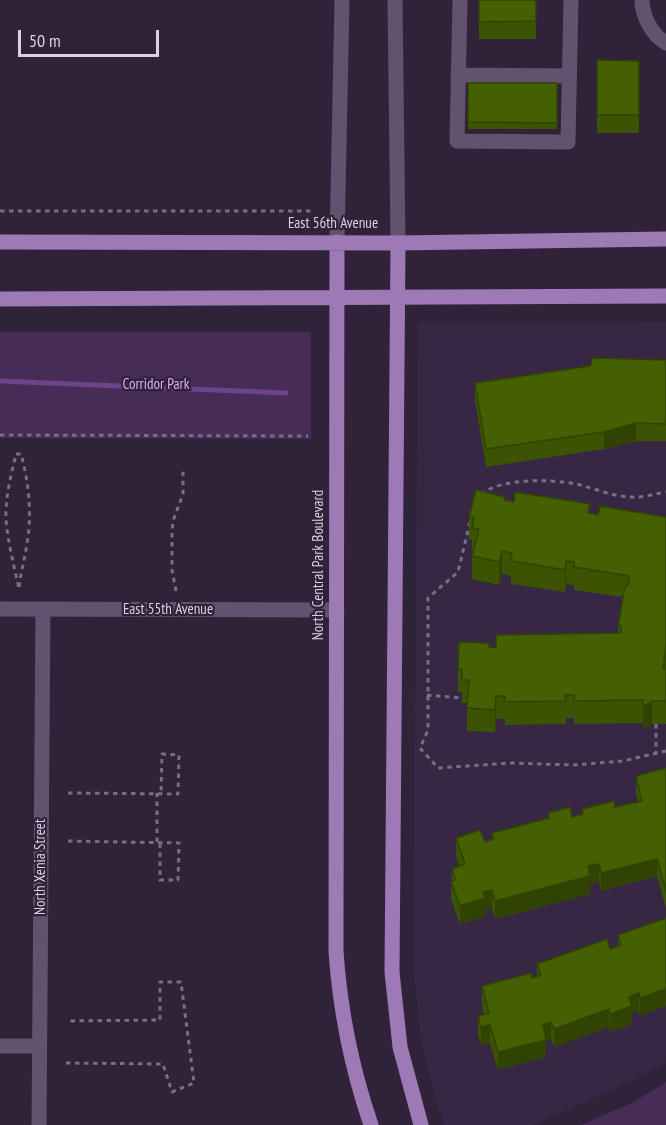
<!DOCTYPE html>
<style>
body{margin:0}
#map{position:relative;width:666px;height:1125px;overflow:hidden;background:#2f2239;font-family:"PT Sans Narrow",sans-serif}
canvas{display:block}
.scale{position:absolute;left:18px;top:30px;width:141px;height:27px;box-sizing:border-box;border:3px solid #dad2e1;border-top:0;padding-left:8px;font-size:18px;line-height:21px;white-space:nowrap;color:#dad2e1;-webkit-text-stroke:4px #2f2239;paint-order:stroke}
</style>
<div id="map">
<canvas width="666" height="1125"></canvas>
<div class="scale">50 m</div>
</div>
<script>
const ctx = document.querySelector('canvas').getContext('2d');
ctx.lineJoin = 'round';
function fillPath(path, color) { ctx.fillStyle = color; ctx.fill(path, 'evenodd'); }
function stroke(path, color, width, dash) { ctx.strokeStyle = color; ctx.lineWidth = width; ctx.lineCap = dash ? 'butt' : 'round'; ctx.setLineDash(dash || []); ctx.stroke(path); }
function write(font, color, halo, rows, align = 'center') {
  ctx.font = font + ' "PT Sans Narrow",sans-serif'; ctx.lineWidth = 4.5; ctx.setLineDash([]); ctx.textBaseline = 'middle'; ctx.strokeStyle = halo; ctx.fillStyle = color; for (const [text, x, y, turn = 0] of rows) {
    ctx.save(); ctx.translate(x, y); ctx.rotate((+turn || 0) * Math.PI / 180); ctx.textAlign = isNaN(turn) ? turn : align; if (halo) ctx.strokeText(text, 0, 0); ctx.fillText(text, 0, 0); ctx.restore();
  }
}
fillPath(new Path2D(`
 M666 322V1063L636 1080 532 1125H444L432 1087 421 1040 413 968 418 323Z`), '#382744');
fillPath(new Path2D(`
 M0 332H311V439L0 438Z
 M666 1082V1125H581L632 1103Z`), '#472c58');
stroke(new Path2D(`
 M0 381 286 393`), '#6c4487', 5);
stroke(new Path2D(`
 M0 211H311
 M0 435 308 436
 M16 454H21C29 483 32 514 27 543 25 559 20 574 19 589 14 566 8 543 6 520 5 498 11 475 16 454Z
 M481 494C502 478 550 479 576 484 594 488 611 496 630 497 642 498 654 494 666 492
 M470 522 458 572 428 598V730L420 748 438 768 511 763 573 765 623 761 666 751
 M176 591 172 570V531L173 521 183 494V469
 M427 695 462 698
 M656 724V753
 M68 793 178 794 179 755 162 754 161 794
 M68 841 179 843 178 880H160V842
 M157 842V793
 M66 1063 163 1064 172 1092 194 1083 181 982H160V1020L67 1021`), '#796e82', 3, [4.5, 4.5]);
stroke(new Path2D(`
 M395 0 398 243
 M460 0 457 141 568 142 571 0
 M642 0C642 16 652 35 666 43
 M458 75 569 76
 M337 242 342 0
 M0 609 337 610
 M0 1046H39
 M39 1125 43 609`), '#63526f', 15);
stroke(new Path2D(`
 M0 242 398 243 666 239
 M337 242 336 951C340 1011 352 1069 371 1125
 M398 243 392 972 400 1047 421 1125
 M0 299 666 296`), '#9d7ab6', 15);
fillPath(new Path2D(`
 M479 0H536V39H479Z
 M597 60 639 61V133H597Z
 M468 83H557V129H468Z
 M666 360V441H636L604 449 486 467 475 400V383Z
 M505 500 598 515 666 517V724H652L643 730V723L574 724V718H566V724L505 725V719H496L495 732 467 731V703H462V692H458V669L489 647 496 648 618 633V626L623 597 574 590V585L566 584 565 592 511 584V576L502 574 499 585 472 579V556L473 551 472 550V540L469 539V517Z
 M666 768V909L657 876 601 891 599 881 590 884V894L495 919 492 908 485 910V916L460 924 451 899 452 869 459 866 456 856V838L485 842 492 840V833L548 819V813L572 817 582 815V809L615 807 638 802 636 793V776Z
 M666 918V1006L640 1016 639 1011 632 1013V1024L610 1032 609 1027 554 1047 551 1040 546 1041V1057L498 1070 490 1043 481 1045 478 1034V1016L484 1015 482 1004V986L532 978 537 976V964L610 949 618 946V935Z`), '#3b5303');
fillPath(new Path2D(`
 M636 423V441L604 449V432Z
 M502 551V574L499 585V562Z
 M566 561V584L565 592V570Z
 M665 645V667L663 692V669Z
 M496 696V719L495 732V710Z
 M652 701V724L643 730V707Z
 M657 859V876L601 891V873Z
 M599 864V881L590 884V894L495 919V901L588 866Z
 M492 890V908L485 910V916L460 924V906L483 892Z
 M666 989V1006L640 1016V998Z
 M639 993V1011L632 1013V1024L610 1032V1014L629 997Z
 M609 1009V1027L554 1047V1029Z
 M551 1022V1040L546 1041V1057L498 1070V1052L543 1025Z
 M490 1025V1043L481 1045V1027Z`), '#304302');
const building = new Path2D(`
 M479 0H536V21L479 22Z
 M597 60 639 61V115H597Z
 M468 83H557V123L468 122Z
 M593 358 666 360V424L636 423 604 432 486 449 475 383 590 366Z
 M476 490 505 497 504 500 514 502 515 492 590 504 588 513 598 515 600 506 666 517V645L663 669H666V701H652L643 707V700L574 701V695H565L566 701 505 702V696H496L495 710 467 708 469 680H462V669H458L459 642 489 643V647L496 648V635L621 633V626H618L625 586H628L629 576 574 567V562L566 561 565 570 511 561 512 553 502 551 499 562 472 556 479 529 472 528 474 517H469Z
 M666 768V891L657 859 601 873 599 864 588 866 590 876 495 901 492 890 483 892 485 898 460 906 451 881 456 880 452 869 465 864 456 838 480 830 485 842 494 839 492 833 549 818 548 813 570 807 572 817 583 814 582 809 614 801 615 807 642 801 636 776Z
 M666 918V989L640 998 639 993 629 997 632 1006 610 1014 609 1009 554 1029 551 1022 543 1025 546 1040 498 1052 490 1025 481 1027 478 1016 489 1013 482 986 531 973 532 978 541 975 537 964 607 939 610 949 621 945 618 935Z`);
fillPath(building, '#456003');
stroke(building, '#304302', 1.5);
write('15px', '#dad2e1', '#2f2239', [
 ["East 56th Avenue",333,224],
 ["North Central Park Boulevard",319,565,-90],
 ["East 55th Avenue",168,610],
 ["North Xenia Street",41,867,-90]
]);
write('15px', '#dbaffb', '#2f2239', [
 ["Corridor Park",156,385]
]);
</script>
